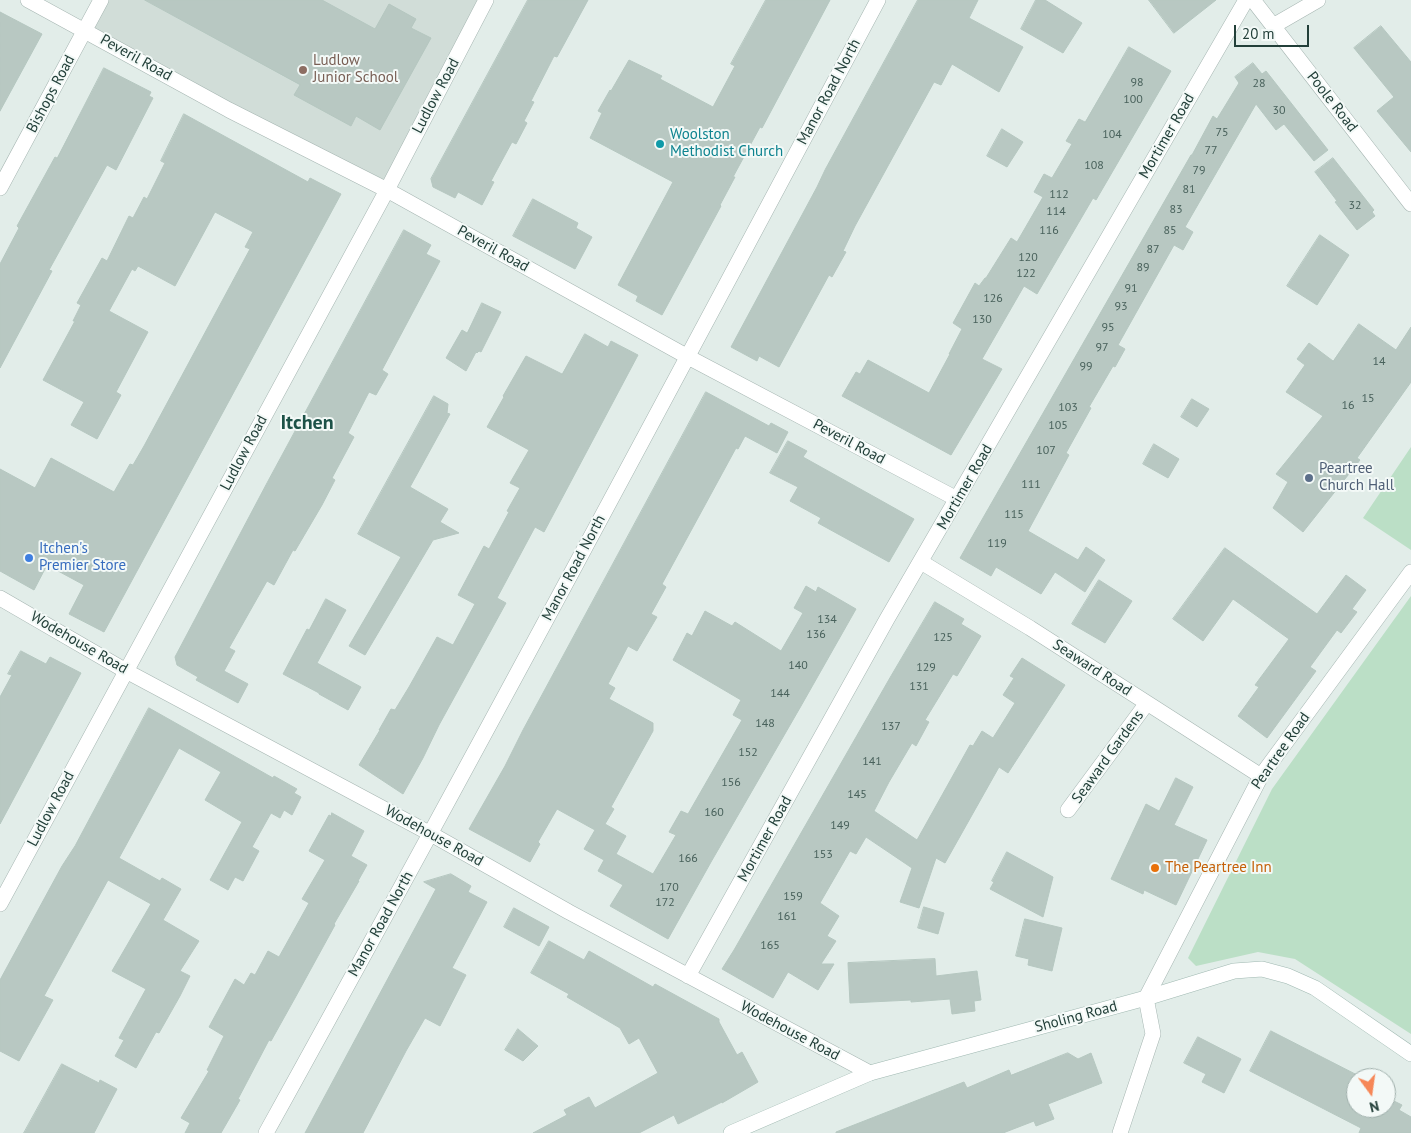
<!DOCTYPE html>
<style>
body{margin:0}
#map{position:relative;width:1411px;height:1133px;overflow:hidden;background:#e2ede9;font-family:"PT Sans",sans-serif}
canvas{display:block}
.north{position:absolute;left:1346px;top:1068px;width:50px;height:50px;box-sizing:border-box;background:#f3f9f7;border:1px solid #9fafab;border-radius:50%;rotate:166deg;font-size:14px;font-weight:700;line-height:20px;text-align:center;color:#223f39}
.north::after{content:'';display:block;margin:auto;width:18px;height:22px;background:#f68757;clip-path:polygon(50% 0,100% 100%,50% 72%,0 100%)}
.scale{position:absolute;left:1234px;top:25px;width:75px;height:22px;box-sizing:border-box;border:2px solid #223f39;border-top:0;padding-left:6px;font-size:15px;line-height:18px;white-space:nowrap;color:#223f39;-webkit-text-stroke:4px #f3f9f7;paint-order:stroke}
</style>
<div id="map">
<canvas width="1411" height="1133"></canvas>
<div class="north">N</div>
<div class="scale">20 m</div>
</div>
<script>
const ctx = document.querySelector('canvas').getContext('2d');
ctx.lineJoin = 'round';
function fillPath(path, color) { ctx.fillStyle = color; ctx.fill(path, 'evenodd'); }
function stroke(path, color, width, dash) { ctx.strokeStyle = color; ctx.lineWidth = width; ctx.lineCap = dash ? 'butt' : 'round'; ctx.setLineDash(dash || []); ctx.stroke(path); }
function write(font, color, halo, rows, align = 'center') {
  ctx.font = font + ' "PT Sans",sans-serif'; ctx.lineWidth = 4; ctx.setLineDash([]); ctx.textBaseline = 'middle'; ctx.strokeStyle = halo; ctx.fillStyle = color; for (const [text, x, y, turn = 0] of rows) {
    ctx.save(); ctx.translate(x, y); ctx.rotate((+turn || 0) * Math.PI / 180); ctx.textAlign = isNaN(turn) ? turn : align; if (halo) ctx.strokeText(text, 0, 0); ctx.fillText(text, 0, 0); ctx.restore();
  }
}
fillPath(new Path2D(`
 M101 0H486L387 190 85 31Z`), '#d1ddd8');
fillPath(new Path2D(`
 M1411 447V550L1363 518Z
 M1411 596V1034L1295 959 1258 952 1196 966 1188 958 1272 789Z`), '#bbdfc6');
const building = new Path2D(`
 M145 0H322L375 29 389 4 416 19 411 28 431 38 380 130 356 116 351 126 294 95 300 85Z
 M528 0H588L557 57 554 56 531 101 534 102 524 121 527 123 516 144 512 142 491 181 494 182 482 205 458 192 455 198 433 187 431 179Z
 M766 0H830L762 128 760 127 733 177H735L720 205 721 206 662 315 636 301 638 296 618 285 673 182 590 138 602 113 598 111 610 90 611 91 629 60 662 76 660 79 713 107 735 66 731 64Z
 M918 0H978L969 18 1023 47 999 92 952 64 941 85 934 82 855 226 843 251 846 252 832 277 829 275 779 367 759 356 757 361 731 347 817 187 825 170Z
 M1036 0H1045L1082 23 1063 53 1021 29Z
 M1149 0H1216L1174 33Z
 M0 12 42 34 0 111Z
 M1381 26 1411 62V152L1377 111 1394 97 1354 48Z
 M1129 47 1171 71 1096 200 1093 198 1037 294 1024 286 1005 319 982 359 1002 369 951 455 842 396 856 372 860 374 868 360 929 393 950 354H949L962 329 953 323 975 283 979 286 985 278H986L1011 238 1017 242 1043 197 1034 192 1044 174 1052 178 1072 144 1066 141 1079 119 1085 122Z
 M1253 63 1262 74 1266 71 1328 150 1314 161 1284 124 1276 130 1256 104 1185 227 1193 232 1183 250 1174 245 1118 345 1125 349 1115 367 1113 366 1089 407 1091 408 1066 453 1069 455 1028 531 1078 560 1086 547 1105 560 1085 592 1055 572 1041 594 996 567 991 576 960 558 1191 155H1192L1213 116 1217 119 1239 83 1235 77Z
 M104 68 151 92 149 96 153 98 116 170 107 165 49 270 52 271 0 368V264L19 228 17 226 55 157 57 158Z
 M184 114 308 182 310 178 341 194 104 632 69 614 84 585 47 565 34 590 0 571V469L35 488 51 458 114 492 130 464 133 465 144 446 250 249 245 247 253 232 215 212 175 286 138 266 135 271 132 269 109 311 148 332 116 392 121 395 97 439 71 425 84 402 43 380 75 321H73L81 305 77 303 102 258 107 261 129 216 133 218 144 197 147 199 165 163 161 161Z
 M1002 129 1023 142 1007 167 987 156Z
 M1333 158 1374 210 1372 212 1375 216 1357 230 1335 202 1337 201 1315 172Z
 M533 199 578 223 576 228 592 237 575 269 513 236Z
 M404 230 431 245 426 254 440 261 382 370 388 374 376 395 369 392 348 433 354 437 332 478 335 480 322 505 295 551 293 550 274 585 267 581 229 648 235 651 224 671 248 684 238 703 196 680 198 677 177 665 175 657 267 483Z
 M1320 235 1349 255 1317 305 1287 286Z
 M482 303 501 312 481 352 479 351 477 353 476 352 466 371 446 358 462 330 467 333Z
 M1359 324 1396 350 1411 327V382L1357 458 1360 460 1303 532 1273 508 1288 482 1276 474 1323 416 1286 392 1305 365 1297 359 1309 343 1333 361Z
 M585 334 608 347 611 341 638 355 544 532 535 527 497 598 506 603 439 725 423 758 403 794 359 765 380 730H379L391 709 395 710 409 687 437 637 453 645 475 604 458 595 484 546 489 549 509 512 507 511 520 488 510 483 529 450 487 427 504 397 503 396 526 356 562 374Z
 M706 392 769 426 771 423 788 432 777 453 745 436 738 449 736 448 662 584 666 587 651 614 657 617 637 651 628 646 608 684 615 688 609 699 653 723V731L611 807 614 809 605 824 626 836 616 854 653 874 676 835 669 832 681 811 688 814 742 720 733 715 741 700 673 660 687 633 692 636 705 611 732 626 735 622 781 651 803 613 794 608 806 586 816 592 818 587 856 609 801 706 711 862 668 939 610 906 623 885 598 871 604 860 584 849 595 830 557 809 538 842 540 844 530 862 469 829 505 766 523 730Z
 M434 396 448 404 447 413 450 414 410 487 448 509 440 522 459 533 433 540 365 655 349 646 401 557 358 534Z
 M1192 399 1209 409 1197 427 1181 417Z
 M788 441 807 451 803 457 914 519 889 562 818 523 821 518 790 501 798 487 770 473Z
 M1154 444 1179 459 1168 478 1143 464Z
 M1225 548 1317 614 1346 575 1366 590 1352 609 1357 612 1341 633 1337 630 1310 667 1316 671 1267 738 1238 716 1259 687 1255 685 1289 639 1233 599 1203 641 1173 619Z
 M1099 580 1132 601 1105 643 1072 624Z
 M326 599 346 610 317 663 361 687 348 710 319 694V693L283 674 307 629 309 630Z
 M935 602 964 619 961 624 981 636 957 676 953 674 925 720 929 722 916 746 912 743 889 782 874 811 917 840 970 745 973 746 982 731 993 738 1015 703 1003 695 1014 678 1010 676 1022 658 1065 685 1008 773 999 767 945 863 936 858 919 908 900 902 912 868 866 837 856 854 850 851 820 903 839 916 827 936 836 941 821 964H834L818 990 788 972 773 998 722 969 734 950 891 676Z
 M21 651 46 664 50 657 81 673 0 824V697L12 675 8 674Z
 M149 708 273 778 274 776 297 789 294 793 301 797 292 815 284 810 280 818 271 813 252 847 259 851 243 881 235 877 228 890 210 880 242 822 205 800 221 772 179 748 119 858 160 881 162 878 181 889 163 920 199 941 180 971 190 976 180 996 159 1033 156 1032 136 1068 115 1056 124 1040 119 1038 146 989 112 971 151 904 108 880 44 996 53 1000 19 1061 0 1051V980L62 866 75 846Z
 M1176 778 1193 787 1174 825 1207 840 1176 905 1144 890 1143 894 1111 879 1146 804 1159 811Z
 M332 813 364 831 351 856 367 865 358 881H359L334 924 335 925 295 998 271 1041 269 1040 238 1099 240 1100 221 1133H185L190 1123 181 1118 209 1071 207 1070 224 1036 209 1027 235 979 244 985 251 973 255 975 268 951 279 957 309 903 302 899 325 860 309 851 329 815 331 816Z
 M1007 852 1053 877 1043 917 990 889 994 882 992 881Z
 M451 874 471 886 468 892 487 902 452 968 466 975 440 1026 425 1018 406 1051 363 1133H305L436 889 424 882Z
 M924 907 944 913 938 934 918 928Z
 M514 908 549 927 539 946 504 927Z
 M1025 919 1062 928 1052 971 1028 965 1029 959 1016 956Z
 M549 941 584 960 589 951 653 987 655 984 719 1019V1022L737 1055 742 1052 758 1082 722 1103V1102L678 1124 674 1115 639 1133H533L567 1115 564 1110 589 1097 595 1108 658 1073 639 1038 629 1044 620 1028 567 997 569 994 531 973Z
 M935 959 936 976 977 971 981 1000 974 1001 975 1011 952 1014 950 999 911 1002V1000L850 1003 848 963Z
 M518 1029 538 1046 523 1061 505 1050Z
 M1271 1031 1363 1078H1350L1356 1081V1108H1386V1097L1402 1105 1399 1110 1411 1117V1133H1359L1361 1128 1250 1071Z
 M1198 1037 1241 1059 1224 1093 1202 1082 1206 1074 1184 1063Z
 M1068 1053 1078 1059 1091 1053 1102 1083 1048 1104 1054 1119 1036 1126 1034 1121 1003 1133H836V1132L964 1082 967 1088 1009 1070 1011 1075Z
 M62 1064 99 1083 100 1080 117 1089 94 1133H24Z`);
fillPath(building, '#b8c8c2');
stroke(building, '#b5c7c0', 1);
const street = new Path2D(`
 M28 0 229 110 387 190 688 357 957 499
 M1253 0 1411 204
 M1273 26 1318 0
 M0 188 101 0
 M921 562 1030 628 1261 776
 M0 598 126 671 431 834 569 912 870 1073
 M1068 810 1147 703
 M0 904 387 190 486 0
 M688 976 887 619 1246 0
 M266 1133C474 757 676 379 878 0
 M1120 1133 1153 1034 1146 998 1261 776 1411 572`);
const secondary = new Path2D(`
 M731 1133 870 1073 1146 998 1234 971 1262 969 1288 976 1315 988 1411 1054`);
stroke(street, '#a5b5b1', 16);
stroke(secondary, '#a0b9b2', 16);
stroke(street, '#fff', 15);
stroke(secondary, '#fff', 15);
for (const [x, y, r, color] of [
 [303,70,5,"#8d6e63"],
 [660,144,5,"#0f9aa8"],
 [1309,478,5,"#5c6f8a"],
 [29,558,5,"#3f7fe0"],
 [1155,868,5,"#e8710a"]
]) { const dot = new Path2D(); dot.arc(x, y, r, 0, 2 * Math.PI); ctx.fillStyle = color; ctx.fill(dot); stroke(dot, '#f3f9f7', 2); }
write('12px', '#48615b', null, [
 ["98",1137,83],
 ["28",1259,84],
 ["100",1133,100],
 ["30",1279,111],
 ["75",1222,133],
 ["104",1112,135],
 ["77",1211,151],
 ["108",1094,166],
 ["79",1199,171],
 ["81",1189,190],
 ["112",1059,195],
 ["32",1355,206],
 ["83",1176,210],
 ["114",1056,212],
 ["116",1049,231],
 ["85",1170,231],
 ["87",1153,250],
 ["120",1028,258],
 ["89",1143,268],
 ["122",1026,274],
 ["91",1131,289],
 ["126",993,299],
 ["93",1121,307],
 ["130",982,320],
 ["95",1108,328],
 ["97",1102,348],
 ["14",1379,362],
 ["99",1086,367],
 ["15",1368,399],
 ["16",1348,406],
 ["103",1068,408],
 ["105",1058,426],
 ["107",1046,451],
 ["111",1031,485],
 ["115",1014,515],
 ["119",997,544],
 ["134",827,620],
 ["136",816,635],
 ["125",943,638],
 ["140",798,666],
 ["129",926,668],
 ["131",919,687],
 ["144",780,694],
 ["148",765,724],
 ["137",891,727],
 ["152",748,753],
 ["141",872,762],
 ["156",731,783],
 ["145",857,795],
 ["160",714,813],
 ["149",840,826],
 ["153",823,855],
 ["166",688,859],
 ["170",669,888],
 ["159",793,897],
 ["172",665,903],
 ["161",787,917],
 ["165",770,946]
]);
write('15px', '#223f39', '#f3f9f7', [
 ["Peveril Road",136,58,29],
 ["Manor Road North",829,92,-62],
 ["Bishops Road",51,94,-62],
 ["Ludlow Road",436,96,-62],
 ["Poole Road",1332,102,52],
 ["Mortimer Road",1167,136,-60],
 ["Peveril Road",493,249,29],
 ["Peveril Road",849,442,28],
 ["Ludlow Road",244,453,-62],
 ["Mortimer Road",965,487,-60],
 ["Manor Road North",574,568,-62],
 ["Wodehouse Road",79,643,30],
 ["Seaward Road",1092,668,33],
 ["Peartree Road",1281,751,-55],
 ["Seaward Gardens",1108,757,-54],
 ["Ludlow Road",51,809,-62],
 ["Wodehouse Road",434,836,29],
 ["Mortimer Road",765,839,-61],
 ["Manor Road North",381,924,-61],
 ["Sholing Road",1076,1017,-15],
 ["Wodehouse Road",790,1031,28]
]);
write('15px', '#785e54', '#f3f9f7', [
 ["Ludlow",313,61],
 ["Junior School",313,78]
], 'left');
write('15px', '#0d838f', '#f3f9f7', [
 ["Woolston",670,135],
 ["Methodist Church",670,152]
], 'left');
write('15px', '#4e5e75', '#f3f9f7', [
 ["Peartree",1319,469],
 ["Church Hall",1319,486]
], 'left');
write('15px', '#366cbe', '#f3f9f7', [
 ["Itchen's",39,549],
 ["Premier Store",39,566]
], 'left');
write('15px', '#c56008', '#f3f9f7', [
 ["The Peartree Inn",1165,868]
], 'left');
write('bold 20px', '#1d5248', '#f3f9f7', [
 ["Itchen",307,423]
]);
</script>
